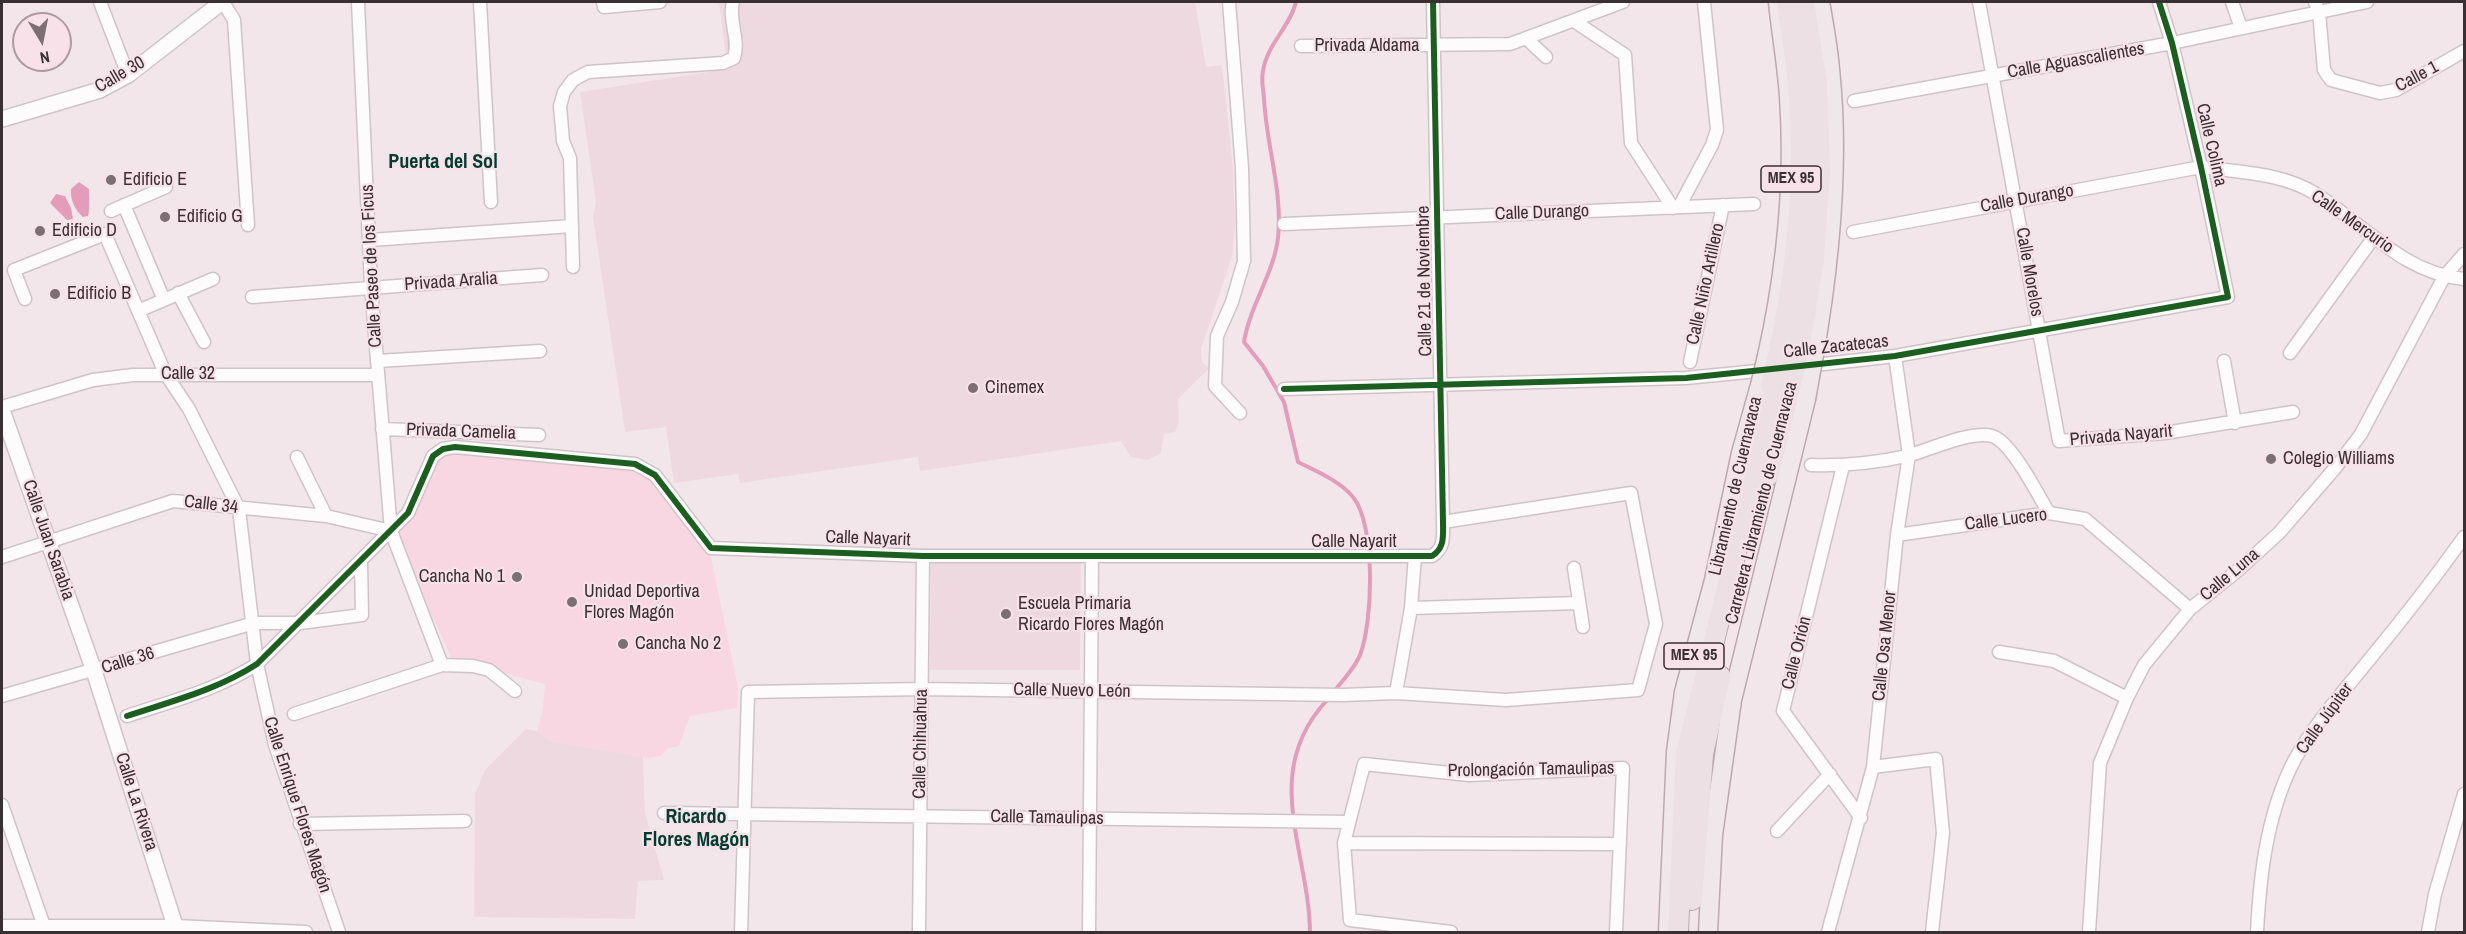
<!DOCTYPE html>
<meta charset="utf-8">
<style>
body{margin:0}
#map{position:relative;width:2466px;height:934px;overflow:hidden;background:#f3e6ea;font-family:"Archivo Narrow",sans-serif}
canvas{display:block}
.frame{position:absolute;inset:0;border:3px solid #393033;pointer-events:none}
.north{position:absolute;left:12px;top:12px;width:60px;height:60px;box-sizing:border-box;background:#f8e1e8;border:2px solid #ac9aa0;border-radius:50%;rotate:170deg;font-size:16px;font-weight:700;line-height:24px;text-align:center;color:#393033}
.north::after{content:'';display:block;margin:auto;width:21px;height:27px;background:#7a7073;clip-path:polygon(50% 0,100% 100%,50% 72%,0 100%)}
</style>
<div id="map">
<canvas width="2466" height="934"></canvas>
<div class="frame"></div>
<div class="north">N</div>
</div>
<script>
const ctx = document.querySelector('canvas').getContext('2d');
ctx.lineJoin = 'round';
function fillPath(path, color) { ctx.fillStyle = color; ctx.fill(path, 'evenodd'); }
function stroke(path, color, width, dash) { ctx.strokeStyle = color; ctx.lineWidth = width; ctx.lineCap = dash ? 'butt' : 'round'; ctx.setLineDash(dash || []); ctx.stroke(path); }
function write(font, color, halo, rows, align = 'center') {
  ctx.font = font + ' "Archivo Narrow",sans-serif'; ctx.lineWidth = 4.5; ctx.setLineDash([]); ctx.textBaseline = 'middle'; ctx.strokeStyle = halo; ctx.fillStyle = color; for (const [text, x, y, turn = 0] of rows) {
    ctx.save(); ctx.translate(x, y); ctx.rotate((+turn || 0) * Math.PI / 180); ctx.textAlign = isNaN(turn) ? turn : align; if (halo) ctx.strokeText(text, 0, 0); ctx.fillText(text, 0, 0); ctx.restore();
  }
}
fillPath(new Path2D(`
 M719 2H1195L1206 67 1222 65 1233 167 1235 224 1232 257 1201 349 1202 362 1209 368 1178 399 1179 423 1175 432 1164 434 1161 453 1147 460 1131 457 1121 441 920 471 918 457 740 483 738 474 674 483 666 427 625 432 593 217 596 202 580 92 727 69Z
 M931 558H1081L1080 670H930Z
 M526 729 537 731 552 741 643 757 645 813 664 880 638 881 635 919 474 917 475 794 485 770Z`), '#efd9e0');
fillPath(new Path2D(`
 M454 448 636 467 651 475 710 553 738 687 737 708 690 716 679 746 668 748 661 756 649 758 552 741 537 731 543 710 545 684 452 659 396 538 413 516 436 458Z`), '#f8d6e2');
fillPath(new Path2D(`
 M79 182 89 189C89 196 90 210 88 216L83 217C75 210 70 200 71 189Z
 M56 194 65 196 71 208 73 219 67 220 50 203Z`), '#e39cb9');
stroke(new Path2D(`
 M1296 2C1290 27 1267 44 1263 71 1261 79 1263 89 1264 98 1266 145 1283 191 1278 238 1274 273 1250 305 1244 342L1263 366 1284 402 1298 462C1316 471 1340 481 1353 497 1376 525 1373 622 1360 655 1355 668 1341 682 1333 693
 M1310 932C1309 850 1259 772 1328 699`), '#e39cb9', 4);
const minor = new Path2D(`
 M100 2 128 75
 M223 2 234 20 248 225
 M358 2 371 287 391 531 442 665
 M480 2 491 202
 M603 2 604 7 660 2
 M1229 2 1242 168 1244 261 1232 302 1217 336 1215 386 1240 413
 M1979 2 2059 441 2165 433 2293 412
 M2232 2 2241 28
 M2315 2 2319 12 2324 70 2331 80 2380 93 2396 90 2464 51
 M1574 21 1625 55 1631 143 1673 208
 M1527 39 1546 57
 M1301 46 1510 44 1623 2
 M1854 101 2172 43 2367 2
 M124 205 164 300
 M1679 207 1712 145 1717 130 1704 2
 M111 211 166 187
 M1284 224 1754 204
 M1853 232 2201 167C2239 172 2283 173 2316 194 2366 226 2403 273 2464 279
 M370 240 572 226
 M573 267 570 158 563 141 560 106 564 92 573 80 588 72 723 63 734 58C740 39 728 20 733 2
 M178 293 204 342
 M252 297 542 275
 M25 299 14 270 105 234 165 373 189 409 239 509 257 664 275 745 339 932
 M138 311 213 279
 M2290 353 2374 237
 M378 361 540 351
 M2224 361 2235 423
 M1690 362 1723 205
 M1806 366 1895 356 2228 297 2201 167 2172 43 2159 2
 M1284 389 1686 378 1768 370
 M2 407 93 380 133 375H378
 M382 429 539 435
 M297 457 326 516
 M1811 465C1844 466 1875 463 1907 456 1929 450 1971 430 1992 436 2011 441 2038 495 2049 513
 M1843 466 1783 711 1861 818
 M1897 535 2049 513 2085 519 2190 609
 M2 557 173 501 326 516 391 531
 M1574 568 1583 627
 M1411 608 1579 603
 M1999 652 2054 661 2127 698
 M1396 693 1411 608 1415 556
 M2 696 254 623H300L362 615 361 562
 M294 714 442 665 473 666 489 670 515 691
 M127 716C172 701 217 690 257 664L408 513 433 456 443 449 455 447 635 464 655 475 711 548 923 556H1432C1445 548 1443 536 1443 522L1433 2
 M1873 767 1936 759 1943 833 1932 932
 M2 805 44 926
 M664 813 1349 822
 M300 824 465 821
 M1777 831 1830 774
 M1344 843 1620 844
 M2 926H175L306 932
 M741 932 748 692 922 689 1343 695 1396 693 1506 700 1638 690 1656 624 1631 493 1443 522
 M919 932 923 556
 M1089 932 1092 556
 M1451 932 1350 920 1344 843 1364 764 1469 775 1623 768 1616 932
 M1828 932 1873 767 1897 535 1909 455 1895 356
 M2089 932 2100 763 2127 698 2144 665 2190 609 2236 572 2279 533 2336 467 2361 434 2444 277 2464 254
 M2257 932C2260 874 2267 812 2295 759 2315 723 2343 692 2369 660 2402 620 2434 579 2464 537
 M2428 932 2435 894 2464 794`);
const tertiary = new Path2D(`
 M2 119 100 90 128 75 222 2
 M2 410 94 671 177 932`);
const primary = new Path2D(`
 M1814 355C1830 263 1840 163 1830 69 1828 47 1824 24 1820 2
 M1767 356C1786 271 1795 184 1789 97 1787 65 1781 33 1778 2
 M1668 932 1676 752 1684 692 1714 580 1741 453 1760 385
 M1708 932 1713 835 1732 700 1806 399`);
const trunk = new Path2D(`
 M1778 355C1797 270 1805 184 1799 97 1797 65 1791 33 1787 2
 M1798 356 1814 259 1820 171 1817 83 1804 2
 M1768 476 1788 395
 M1692 900 1703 754 1720 676
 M1678 932 1686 754 1759 459 1771 386`);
stroke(minor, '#cec4c7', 15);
stroke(tertiary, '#cec4c7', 18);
stroke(primary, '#bda8b1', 21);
stroke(trunk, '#bda8b1', 22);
stroke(minor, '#fdfbfc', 12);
stroke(tertiary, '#fdfbfc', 15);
stroke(primary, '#f0e7eb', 18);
stroke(trunk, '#ece0e5', 20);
const primaryBridge = new Path2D(`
 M1760 385 1767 356
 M1806 399 1814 355`);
const trunkBridge = new Path2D(`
 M1771 386 1778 355
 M1788 395 1798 356`);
stroke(primaryBridge, '#bda8b1', 21, []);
stroke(trunkBridge, '#bda8b1', 22, []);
stroke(primaryBridge, '#f0e7eb', 18);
stroke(trunkBridge, '#ece0e5', 20);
stroke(new Path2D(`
 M1284 389 1686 378 1895 356 2228 297 2201 167 2172 43 2159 2
 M127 716C172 701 217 690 257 664L408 513 433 456 443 449 455 447 635 464 655 475 711 548 923 556H1432C1445 548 1443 536 1443 522L1433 2`), '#1b5e20', 6);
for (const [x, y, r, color] of [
 [111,180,6,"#7a7073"],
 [165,217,6,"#7a7073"],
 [40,231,6,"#7a7073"],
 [55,294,6,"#7a7073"],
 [973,388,6,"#7a7073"],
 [2271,459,6,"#7a7073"],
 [517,577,6,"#7a7073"],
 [572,602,6,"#7a7073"],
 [1006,614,6,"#7a7073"],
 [623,644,6,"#7a7073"]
]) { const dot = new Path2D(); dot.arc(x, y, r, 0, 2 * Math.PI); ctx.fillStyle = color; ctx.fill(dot); stroke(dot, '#f8e1e8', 2); }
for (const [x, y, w] of [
 [1791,179,60],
 [1694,656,60]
]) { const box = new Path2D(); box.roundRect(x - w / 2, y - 13, w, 26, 4.5); ctx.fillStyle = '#f8e1e8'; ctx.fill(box); stroke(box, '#393033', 1.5); }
write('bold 16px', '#393033', null, [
 ["MEX 95",1791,179],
 ["MEX 95",1694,656]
]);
write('18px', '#393033', '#f8e1e8', [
 ["Privada Aldama",1367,46],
 ["Calle Aguascalientes",2076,61,-10],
 ["Calle 30",120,75,-30],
 ["Calle 1",2417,77,-28],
 ["Calle Colima",2211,145,77],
 ["Calle Durango",2027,199,-10],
 ["Calle Durango",1542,213,-2],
 ["Calle Mercurio",2352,222,35],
 ["Calle Paseo de los Ficus",372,266,-93],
 ["Calle Morelos",2029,272,80],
 ["Calle 21 de Noviembre",1425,281,-91],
 ["Privada Aralia",451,282,-4],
 ["Calle Niño Artillero",1706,284,-78],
 ["Calle Zacatecas",1836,347,-6],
 ["Calle 32",188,374],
 ["Privada Camelia",461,432,2],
 ["Privada Nayarit",2121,436,-5],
 ["Libramiento de Cuernavaca",1736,486,-77],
 ["Carretera Libramiento de Cuernavaca",1762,503,-76],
 ["Calle 34",211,505,7],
 ["Calle Lucero",2006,520,-7],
 ["Calle Nayarit",868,539,2],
 ["Calle Juan Sarabia",48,540,71],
 ["Calle Nayarit",1354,542],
 ["Calle Luna",2230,575,-40],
 ["Calle Osa Menor",1885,646,-84],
 ["Calle Orión",1797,653,-76],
 ["Calle 36",128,661,-17],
 ["Calle Nuevo León",1072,691,1],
 ["Calle Júpiter",2325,719,-54],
 ["Calle Chihuahua",921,744,-89],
 ["Prolongación Tamaulipas",1531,770,-1],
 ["Calle La Rivera",136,802,72],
 ["Calle Enrique Flores Magón",297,805,72],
 ["Calle Tamaulipas",1047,818,1]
]);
write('18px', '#393033', '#f8e1e8', [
 ["Edificio E",123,180],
 ["Edificio G",177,217],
 ["Edificio D",52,231],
 ["Edificio B",67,294],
 ["Cinemex",985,388],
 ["Colegio Williams",2283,459],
 ["Cancha No 1",505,577,"right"],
 ["Unidad Deportiva",584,592],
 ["Flores Magón",584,613],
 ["Escuela Primaria",1018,604],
 ["Ricardo Flores Magón",1018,625],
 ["Cancha No 2",635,644]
], 'left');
write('bold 20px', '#003c30', '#f8e1e8', [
 ["Puerta del Sol",443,163],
 ["Ricardo",696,818],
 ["Flores Magón",696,841]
]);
</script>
